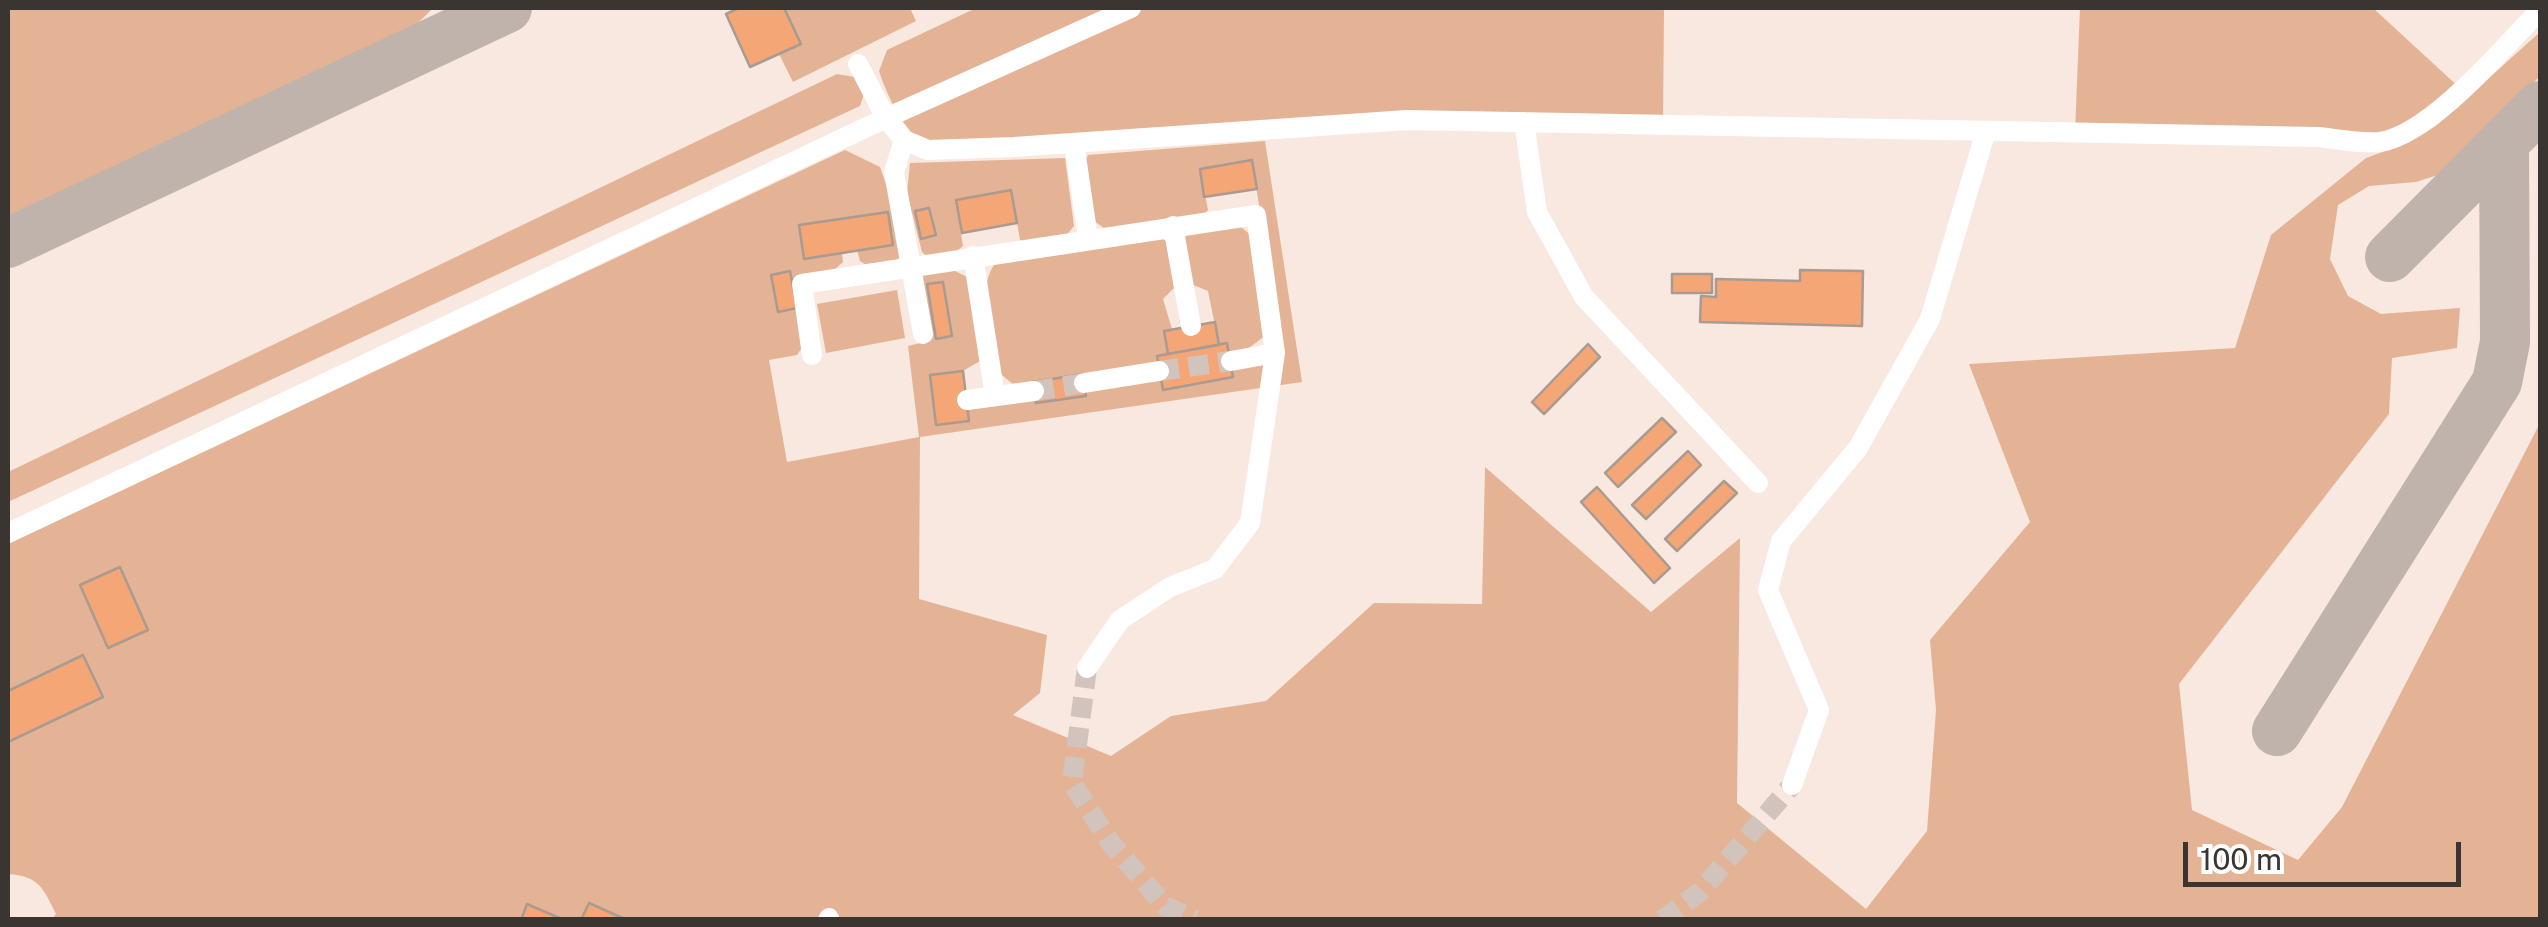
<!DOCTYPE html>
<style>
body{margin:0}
#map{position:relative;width:2548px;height:927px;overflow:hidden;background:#f8e8df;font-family:"Public Sans",sans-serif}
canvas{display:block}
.frame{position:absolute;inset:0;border:10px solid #3b3532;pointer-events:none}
.scale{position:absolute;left:2183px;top:842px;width:278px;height:45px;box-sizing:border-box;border:5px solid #3b3532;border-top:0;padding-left:12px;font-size:30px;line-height:35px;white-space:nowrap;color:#3b3532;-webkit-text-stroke:8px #fff;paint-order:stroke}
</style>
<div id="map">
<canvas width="2548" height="927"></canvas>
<div class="frame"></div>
<div class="scale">100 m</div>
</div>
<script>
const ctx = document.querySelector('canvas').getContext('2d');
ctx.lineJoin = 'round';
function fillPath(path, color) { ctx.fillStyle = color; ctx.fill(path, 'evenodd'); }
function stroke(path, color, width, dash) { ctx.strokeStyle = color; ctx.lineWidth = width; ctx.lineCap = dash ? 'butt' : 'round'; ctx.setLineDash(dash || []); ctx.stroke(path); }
fillPath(new Path2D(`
 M8 8H433L417 24 8 216Z
 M756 8H910L916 21 793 82Z
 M976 8H1664L1663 125 1407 120 928 150C904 128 889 102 879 71L887 50Z
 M2080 8H2373L2462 90 2381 142 2075 132Z
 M2540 32V76L2444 173 2416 182 2369 186 2338 205 2330 259 2348 296 2381 314 2460 308 2457 348 2392 358 2389 414 2179 684 2192 810 2298 860 2342 807 2540 423V919H52L56 914C43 888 39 876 8 874V544L845 150 880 167 893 204 901 256 893 264 869 267 860 261 857 250 893 245 888 212 799 225 842 253 843 262 834 270 792 283 803 346 797 355 769 360 787 462 919 437 908 346 928 341 917 275 947 267 967 277 980 361 963 371 930 375 967 406 1035 399 1037 403 1085 396V391L1161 380 1163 390 1233 377 1232 369 1283 361 1252 160 1200 169 1208 210 1201 217 1108 231 1090 218 1084 164 1088 155 1265 141 1302 382 920 437 919 599 1047 635 1040 693 1013 715 1111 756 1171 716 1266 701 1374 603 1482 604 1485 467 1651 612 1740 538 1737 803 1866 909 1927 831 1936 710 1930 640 2030 522 1969 364 2235 348 2271 235 2366 158 2407 143 2437 125Z
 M837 74 855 77 864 94 860 106 8 502V472Z
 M1065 158 1074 226 1065 237 1026 243 1020 240 1011 190 956 201 963 246 953 254 929 258 922 252 907 193 910 163Z
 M1236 223 1252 236 1266 335 1249 348 1229 353 1227 343 1219 345 1208 291 1191 284 1184 238 1191 231Z
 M1162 238 1168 243 1174 288 1163 299 1172 329 1164 331 1168 354 1157 356 1158 363 1015 386 995 369C991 337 974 285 998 260Z
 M897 290 905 338 826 353 817 304Z`), '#e4b395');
stroke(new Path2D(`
 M8 243 507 8
 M2390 257 2540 106
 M2277 731 2497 382 2505 342 2504 142`), '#c0b3ac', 50);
const building = new Path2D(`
 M739 8H784L801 44 750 67 726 14Z
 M1252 160 1257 189 1204 197 1200 169Z
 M1011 190 1017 223 962 233 956 200Z
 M929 208 936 235 921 239 915 211Z
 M888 212 893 245 804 259 799 225Z
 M1800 270 1863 271 1862 326 1700 322 1701 296 1716 297V279L1800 281Z
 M790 271 797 308 778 312 771 275Z
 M1672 274H1712V293H1672Z
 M943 282 952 336 936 339 927 284Z
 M1215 322 1219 345 1168 354 1164 331Z
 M1227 343 1233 377 1163 390 1157 356Z
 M1588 344 1600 357 1544 414 1532 402Z
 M963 371 969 421 936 425 930 375Z
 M1083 374 1086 396 1036 403 1033 382Z
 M1662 418 1676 432 1618 487 1605 473Z
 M1688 451 1701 465 1646 519 1632 505Z
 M1724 481 1737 493 1677 551 1665 539Z
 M1597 487 1670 568 1654 583 1581 502Z
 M120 567 148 630 108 648 80 585Z
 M83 655 103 697 8 742V691Z
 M589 903 627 920H581Z
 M527 904 564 920H521Z`);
fillPath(building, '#f4a676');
stroke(building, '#a99b92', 2.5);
stroke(new Path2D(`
 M1159 371 1231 361
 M1034 391 1084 383
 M1087 668 1072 783 1110 842 1165 906 1195 920
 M1662 920 1700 892 1792 785`), '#d2c4bc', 20, [20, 10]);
stroke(new Path2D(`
 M858 64 886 118 904 140 928 150 1014 147 1407 120 2318 137C2338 139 2360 144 2380 142 2431 134 2504 47 2540 10
 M1524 122 1537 212 1584 297 1758 483
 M904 140 894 172 923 334
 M1074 143 1088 238
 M1173 226 1191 326
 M973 256 995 396
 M812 355 802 284 1256 215 1275 353 1231 361
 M1084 383 1159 371
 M967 400 1034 391
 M8 533 886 118 1131 8
 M1087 668 1120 620 1170 587 1215 569 1250 523 1275 353
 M1792 785 1819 710 1768 590 1781 541 1858 448 1930 319 1986 131
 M828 920 829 918`), '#fff', 20);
</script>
